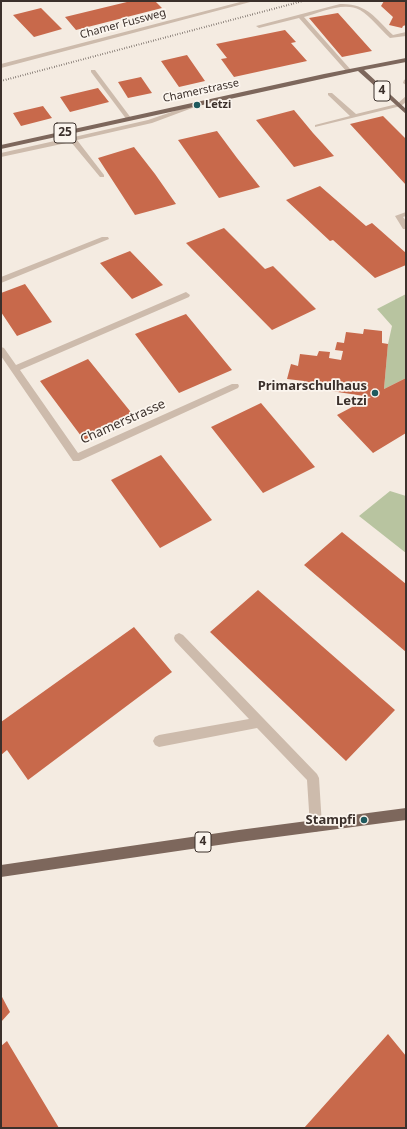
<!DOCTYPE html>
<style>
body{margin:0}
#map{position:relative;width:407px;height:1129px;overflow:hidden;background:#f4ebe1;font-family:"Noto Sans",sans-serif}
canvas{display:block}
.frame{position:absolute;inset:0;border:2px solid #3b302b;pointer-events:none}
</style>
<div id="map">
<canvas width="407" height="1129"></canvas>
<div class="frame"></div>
</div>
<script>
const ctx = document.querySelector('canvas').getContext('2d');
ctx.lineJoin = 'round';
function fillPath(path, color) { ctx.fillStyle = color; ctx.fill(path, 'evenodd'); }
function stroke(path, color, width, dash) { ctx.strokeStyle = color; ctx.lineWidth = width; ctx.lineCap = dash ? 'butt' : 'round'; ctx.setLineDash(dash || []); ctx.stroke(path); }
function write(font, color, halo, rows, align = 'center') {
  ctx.font = font + ' "Noto Sans",sans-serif'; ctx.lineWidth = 3.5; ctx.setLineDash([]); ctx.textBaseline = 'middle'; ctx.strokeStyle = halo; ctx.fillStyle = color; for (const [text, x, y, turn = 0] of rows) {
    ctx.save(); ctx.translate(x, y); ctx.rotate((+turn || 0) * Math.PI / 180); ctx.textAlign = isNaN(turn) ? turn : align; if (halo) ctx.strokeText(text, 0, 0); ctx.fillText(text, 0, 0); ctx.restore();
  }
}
fillPath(new Path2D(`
 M406 294V378L384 389 388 344 392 326 377 309Z
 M390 491 406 496V553L359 516Z`), '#b8c4a0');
fillPath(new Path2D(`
 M131 1H155L162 8 76 30 65 17Z
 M384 1H406V25L403 26 402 28 389 25 393 17 381 6Z
 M41 8 62 29 34 37 13 15Z
 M338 13 372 51 342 57 309 18Z
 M285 30 296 42 291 43 307 61 234 77 221 59 227 58 216 44Z
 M187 55 205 81 179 87 161 61Z
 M141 77 152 93 128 98 118 82Z
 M98 88 109 102 70 112 60 97Z
 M43 106 52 118 21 126 13 113Z
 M294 110 313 133 334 156 294 167 256 120Z
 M383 116 406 139V185L350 124Z
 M217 131 237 158 260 187 219 198 178 140Z
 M134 147 155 174 176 204 135 215 98 158Z
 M320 186 366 226 372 223 406 253V265L375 278 333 240 330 241 286 200Z
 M224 228 265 269 273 266 316 309 272 330 186 243Z
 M130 251 163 285 132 299 100 263Z
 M25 284 52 322 17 336 1 312V293Z
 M186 314 232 370 179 393 135 334Z
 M364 329 382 331V343L388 344 384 389 406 378V433L373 453 337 415 371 397 304 387V381L287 379 291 364 298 366 300 354 317 356 319 351 330 352 329 358 341 360 343 351 335 350 337 342 344 343 346 332 363 334Z
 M88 359 134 416 84 440 40 381Z
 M261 403 315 467 263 493 211 427Z
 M161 455 212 520 160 548 111 480Z
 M342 532 406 584V652L304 565Z
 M258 590 395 710 346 761 210 632Z
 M134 627 172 672 28 780 7 750 1 755V722Z
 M1 995 10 1012 1 1022Z
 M388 1034 406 1056V1128H304Z
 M7 1041 59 1128H1V1046Z`), '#c8694b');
fillPath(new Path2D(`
 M244 1H254L1 68V64Z
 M340 4C367 3 375 18 393 35L406 32V36L390 38C380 29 371 17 360 10 344 1 319 13 304 17L351 70 352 71 349 73 347 72 299 18 259 28 256 26Z
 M91 70H95L131 118V120H127L91 72Z
 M406 79V85L403 83 404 80Z
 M328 93H332L356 114 397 104 406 96V102L401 106 315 127V125L350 116 328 95Z
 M198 103 203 104 152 123 77 140 104 175V177H100L71 142 1 157V153L68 138 65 134 66 133H70L74 137 148 120Z
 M406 212V216L403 217 406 221V229H403L395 216Z
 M102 237H108L109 239 1 283V277Z
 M186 292 190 295 189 297 20 370 78 453 232 384H238L239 386 238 388 79 461H73L1 356V347L4 348 16 365Z
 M179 633 183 635 317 774 319 778 322 826 320 830 316 832 312 830 310 826 307 780 257 728 159 747 155 745 153 741 155 737 159 735 249 719 175 641 174 638 175 635Z`), '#cdbbac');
fillPath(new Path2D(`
 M406 58V62L364 70 406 109V114L358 71 1 149V145L324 74Z
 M406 808V820L239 842 1 877V865L239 830Z`), '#7d675c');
stroke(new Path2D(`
 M1 81 303 1`), '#3b302b', 2, [0.5, 2]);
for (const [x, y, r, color] of [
 [197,105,4,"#1f5a5e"],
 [375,393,4,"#1f5a5e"],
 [364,820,4,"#1f5a5e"]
]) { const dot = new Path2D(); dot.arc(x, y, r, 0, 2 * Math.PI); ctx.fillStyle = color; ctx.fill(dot); stroke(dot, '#fbf5ee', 1.5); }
write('11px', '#3b302b', '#fbf5ee', [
 ["Chamer Fussweg",123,24,-15],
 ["Chamerstrasse",201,91,-12]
]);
write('bold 11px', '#3b302b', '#fbf5ee', [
 ["Letzi",205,105]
], 'left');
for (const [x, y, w] of [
 [382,91,16],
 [65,133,22],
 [203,842,16]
]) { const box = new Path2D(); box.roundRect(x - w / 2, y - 10, w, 20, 3); ctx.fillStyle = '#fbf5ee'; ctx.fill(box); stroke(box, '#3b302b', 1); }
write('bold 12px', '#3b302b', null, [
 ["4",382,91],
 ["25",65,133],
 ["4",203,842]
]);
write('bold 13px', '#3b302b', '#fbf5ee', [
 ["Primarschulhaus",367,386],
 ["Letzi",367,401],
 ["Stampfi",356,820]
], 'right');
write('13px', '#3b302b', '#fbf5ee', [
 ["Chamerstrasse",123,422,-24]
]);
</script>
